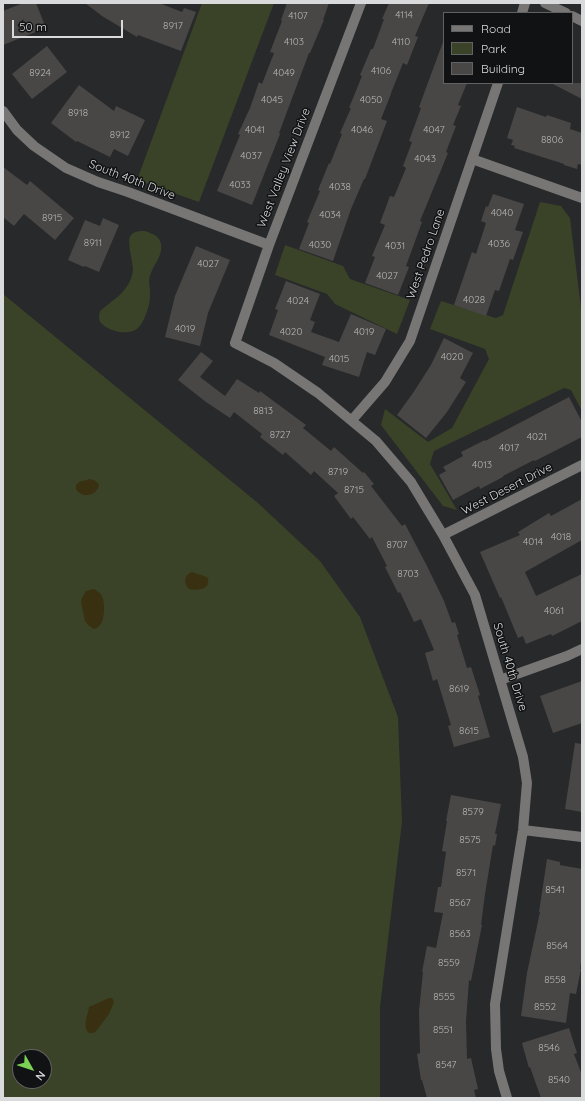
<!DOCTYPE html>
<style>
body{margin:0}
#map{position:relative;width:585px;height:1101px;overflow:hidden;background:#27292b;font-family:Quicksand,sans-serif}
canvas{display:block}
.frame{position:absolute;inset:0;border:4px solid #d9dadb;pointer-events:none}
.legend{position:absolute;left:443px;top:12px;width:130px;height:72px;box-sizing:border-box;background:#111213;border:1px solid #616263;margin:0;padding:5px 7px;list-style:none;font-size:12px;color:#d9dadb}
.legend li{display:flex;align-items:center;gap:8px;height:20px}
.legend b{width:20px;border:1px solid #616263}
.north{position:absolute;left:12px;top:1049px;width:40px;height:40px;box-sizing:border-box;background:#111213;border:1px solid #616263;border-radius:50%;rotate:129deg;font-size:11px;font-weight:700;line-height:16px;text-align:center;color:#d9dadb}
.north::after{content:'';display:block;margin:auto;width:14px;height:18px;background:#7bd156;clip-path:polygon(50% 0,100% 100%,50% 72%,0 100%)}
.scale{position:absolute;left:12px;top:20px;width:111px;height:18px;box-sizing:border-box;border:2px solid #d9dadb;border-top:0;padding-left:5px;font-size:12px;line-height:14px;white-space:nowrap;color:#d9dadb;-webkit-text-stroke:3px #111213;paint-order:stroke}
</style>
<div id="map">
<canvas width="585" height="1101"></canvas>
<div class="frame"></div>
<ul class="legend">
<li><b style="height:5px;background:#777675"></b>Road</li>
<li><b style="height:11px;background:#3a4327"></b>Park</li>
<li><b style="height:11px;background:#494745"></b>Building</li>
</ul>
<div class="north">N</div>
<div class="scale">50 m</div>
</div>
<script>
const ctx = document.querySelector('canvas').getContext('2d');
ctx.lineJoin = 'round';
function fillPath(path, color) { ctx.fillStyle = color; ctx.fill(path, 'evenodd'); }
function stroke(path, color, width, dash) { ctx.strokeStyle = color; ctx.lineWidth = width; ctx.lineCap = dash ? 'butt' : 'round'; ctx.setLineDash(dash || []); ctx.stroke(path); }
function write(font, color, halo, rows, align = 'center') {
  ctx.font = font + ' Quicksand,sans-serif'; ctx.lineWidth = 3; ctx.setLineDash([]); ctx.textBaseline = 'middle'; ctx.strokeStyle = halo; ctx.fillStyle = color; for (const [text, x, y, turn = 0] of rows) {
    ctx.save(); ctx.translate(x, y); ctx.rotate((+turn || 0) * Math.PI / 180); ctx.textAlign = isNaN(turn) ? turn : align; if (halo) ctx.strokeText(text, 0, 0); ctx.fillText(text, 0, 0); ctx.restore();
  }
}
fillPath(new Path2D(`
 M202 3H274L199 202 137 180Z
 M540 202 561 206 570 218 582 316V411L571 390 564 388 434 451 430 464 457 510 443 506 381 425 385 409 428 442 452 428 489 359 485 349 430 329 441 301 496 318 503 315Z
 M145 231C150 233 158 235 160 241 165 252 155 263 151 273 147 281 151 288 150 297 150 305 144 323 138 328 129 336 109 332 101 323 98 319 99 315 100 311 110 302 122 296 129 283 131 279 133 273 133 269 133 261 126 241 131 235 134 231 140 231 145 231Z
 M285 245 343 266 350 279 410 300 397 334 335 304 327 294 275 275Z
 M3 294 258 503 320 561 360 617 398 717 402 822 380 1007V1098H3ZM20 1057H44V1081H20Z`), '#3a4327');
fillPath(new Path2D(`
 M90 479 94 480 99 484C98 496 82 499 76 489V485L79 482Z
 M192 572 207 577C213 589 197 591 189 589 183 583 184 575 192 572Z
 M94 589C104 594 104 601 104 611 103 619 103 626 94 629L88 625 85 621 81 602 82 598 86 591Z
 M109 998H112L114 1002 109 1014 96 1031 94 1033H89C82 1026 88 1016 89 1007Z`), '#383010');
fillPath(new Path2D(`
 M23 3H36L46 28 3 45V11Z
 M85 3H159L182 12 184 8 196 12 181 51 138 35 137 37 102 16Z
 M287 3H329L323 20H324L310 53H309L279 133 280 134 252 205 217 191 240 135 238 134 250 108 259 82 262 84 274 53 270 52 282 21 281 20Z
 M389 3H429L415 36 418 37 407 65 403 63 391 93V94L381 119 387 121 365 179H364L351 209 333 261 299 249 309 223 307 222 320 191 318 190 329 163 330 164 342 134 340 133 351 108H349L362 76 360 75 371 49H373L384 19H382Z
 M443 42 444 43V83H467L458 105 461 106 453 125 456 126 446 152 448 153 420 221 422 222 406 266 409 267 398 295 365 283 375 257 372 256 385 225 380 223 390 196 394 197 406 168 403 166 412 142 409 141 421 108 419 107Z
 M47 46 67 72 32 99 12 74Z
 M551 83H582V99Z
 M79 85 114 111 116 106 145 120 128 156 114 149 110 157 77 141 76 142 51 123Z
 M517 107 546 117 547 115 571 123 570 129 582 133V165L578 164 577 169 564 165V164L514 148 515 146 511 145 513 140 507 138Z
 M3 167 27 185 30 181 74 218 55 240 24 214 14 226 3 217Z
 M493 194 524 204 515 230 523 232 513 260 510 259 499 291 495 290 486 316 454 305 472 252 476 254 486 223 481 221 486 206 488 207Z
 M103 218 119 225 99 272 85 266 84 267 68 260 85 220 100 226Z
 M196 246 230 260 208 313 200 346 165 337 175 296Z
 M286 281 320 294 310 320 315 322 311 332 339 342 351 314 386 329 375 355 367 352 359 377 322 365 325 357 269 335 278 310 275 309Z
 M444 338 473 353 460 378 466 382 447 412 426 438 397 415 413 393 431 365Z
 M201 352 213 361 200 377 225 396 237 379 259 393 260 391 306 425 303 428 331 451 334 447 363 473 364 472 374 484 371 486 402 526 405 524 427 566 444 601 452 623 455 622 459 634 457 635 467 668 471 667 480 695 478 696 490 737 454 747 448 726 451 725 437 679 433 681 425 653 434 650 421 619 414 622 400 592 398 593 385 567 387 566 372 537 370 539 353 517 351 519 334 496 338 493 314 471 311 475 285 452 283 455 260 437 262 434 234 412 230 418 206 402 178 380Z
 M569 397 582 422V437L535 461 534 460 503 476V477L480 489 479 486 453 500 439 475 446 471 443 467 463 456 461 452 485 440V441Z
 M582 499V540L525 572 536 596 582 574V621L552 636 551 634 526 644 523 636 518 638 501 597 500 598 480 552 520 535 518 532 549 513 551 516Z
 M582 681V723L553 733 540 696Z
 M575 743 582 744V812L565 809Z
 M451 795 501 804 495 834H497L495 846 493 845 485 894 481 925H482L471 981 469 980 466 1021 467 1059 471 1058 473 1067 478 1089 474 1090 476 1098H427L422 1080H421L417 1054 420 1053 419 1011 423 972H422L427 946 436 948 443 913 434 912 438 887H441L446 852 442 851 447 821H446Z
 M547 859 560 862V865L582 869V956L580 969H581L576 994 570 993 566 1023 521 1016 527 973 540 912H539Z
 M569 1028 577 1053 574 1054 582 1075V1098H541L530 1067 529 1068 522 1043Z`), '#494745');
stroke(new Path2D(`
 M361 3 269 245 235 343 274 363 318 393 376 441 411 482 443 535 475 595 523 757 527 783 523 830 495 1004 496 1049 499 1071 507 1098
 M545 3 566 13
 M522 13 525 3
 M572 16 582 21
 M3 111 17 130 34 146 66 168 98 182 128 192 269 245
 M472 159 582 198
 M352 420 385 382 410 341 498 83
 M443 535 582 465
 M500 680 567 656 582 649
 M523 830 582 837`), '#777675', 10);
write('10px', '#b5b5b6', null, [
 ["4114",404,15],
 ["4107",298,16],
 ["8917",173,26],
 ["4103",294,42],
 ["4110",401,42],
 ["4106",381,71],
 ["8924",40,73],
 ["4049",284,73],
 ["4045",272,100],
 ["4050",371,100],
 ["8918",78,113],
 ["4041",255,130],
 ["4046",362,130],
 ["4047",434,130],
 ["8912",120,135],
 ["8806",552,140],
 ["4037",251,156],
 ["4043",425,159],
 ["4033",240,185],
 ["4038",340,187],
 ["4040",502,213],
 ["4034",330,215],
 ["8915",52,218],
 ["8911",93,243],
 ["4036",499,244],
 ["4030",320,245],
 ["4031",395,246],
 ["4027",208,264],
 ["4027",387,276],
 ["4028",474,300],
 ["4024",298,301],
 ["4019",185,329],
 ["4020",291,332],
 ["4019",364,332],
 ["4020",452,357],
 ["4015",339,359],
 ["8813",263,411],
 ["8727",280,435],
 ["4021",537,437],
 ["4017",509,448],
 ["4013",482,465],
 ["8719",338,472],
 ["8715",354,490],
 ["4018",561,537],
 ["4014",533,542],
 ["8707",397,545],
 ["8703",408,574],
 ["4061",554,611],
 ["8619",459,689],
 ["8615",469,731],
 ["8579",473,812],
 ["8575",470,840],
 ["8571",466,873],
 ["8541",555,890],
 ["8567",460,903],
 ["8563",460,934],
 ["8564",557,946],
 ["8559",449,963],
 ["8558",555,980],
 ["8555",444,997],
 ["8552",545,1007],
 ["8551",443,1030],
 ["8546",549,1048],
 ["8547",446,1065],
 ["8540",559,1080]
]);
write('12px', '#d9dadb', '#111213', [
 ["West Valley View Drive",284,168,-69],
 ["South 40th Drive",132,180,21],
 ["West Pedro Lane",426,254,-71],
 ["West Desert Drive",507,489,-27],
 ["South 40th Drive",510,667,73]
]);
</script>
